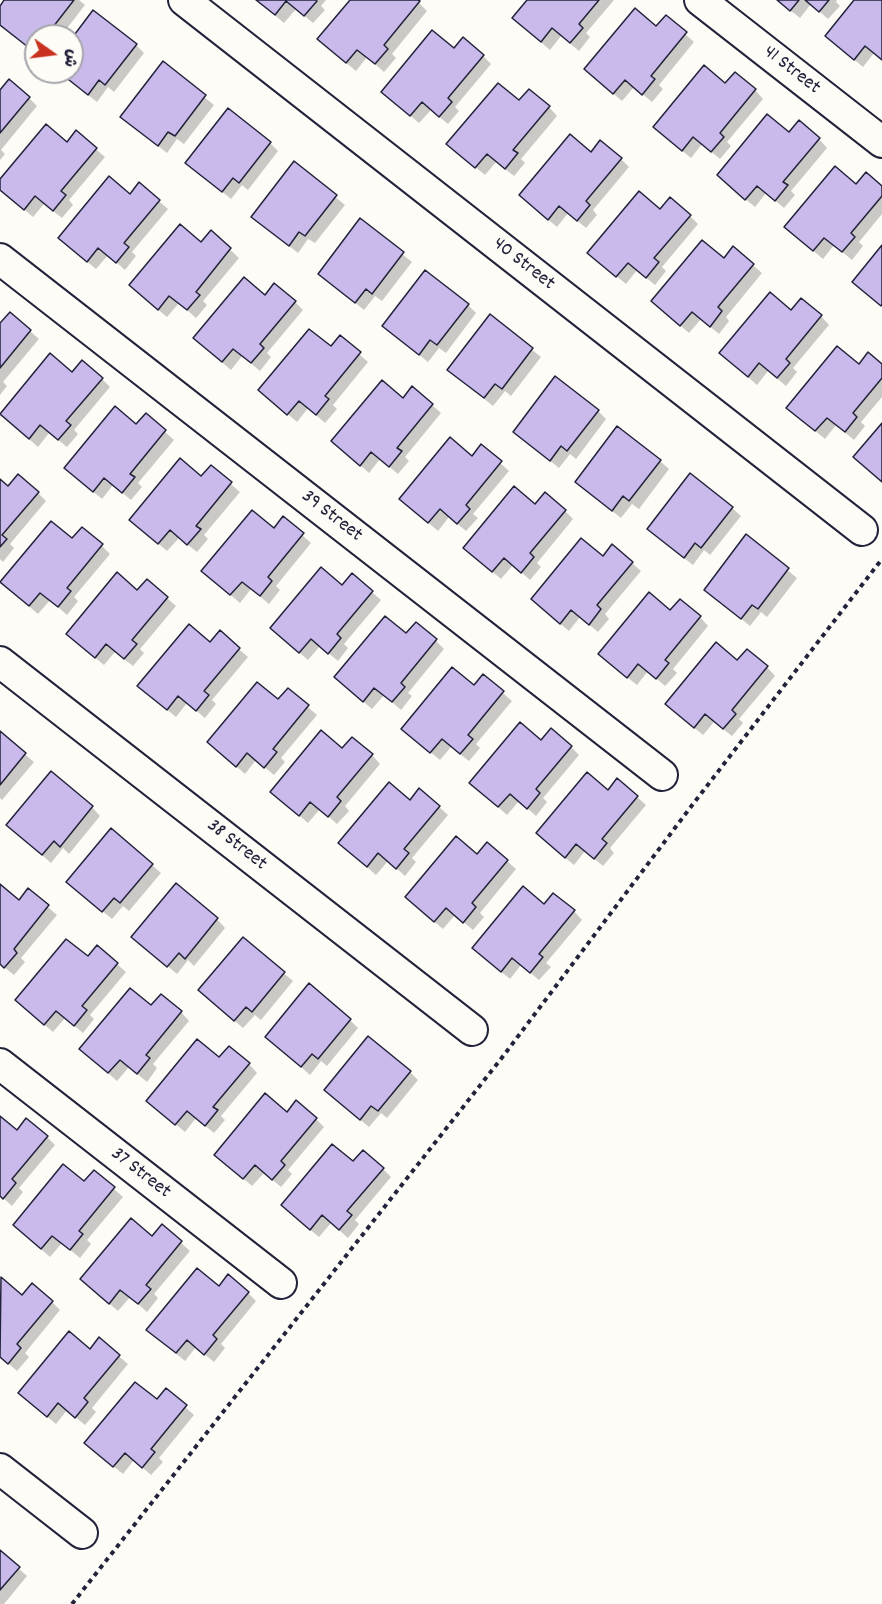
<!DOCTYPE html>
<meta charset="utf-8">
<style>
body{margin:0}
#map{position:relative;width:882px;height:1604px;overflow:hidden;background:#fdfcf7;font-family:Dekko,"Playpen Sans Arabic",sans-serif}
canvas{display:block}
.north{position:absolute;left:24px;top:24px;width:60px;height:60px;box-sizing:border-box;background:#fdfcf7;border:2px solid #a5a5ac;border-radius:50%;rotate:104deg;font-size:16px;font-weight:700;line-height:24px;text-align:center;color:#22223b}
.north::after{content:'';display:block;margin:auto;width:21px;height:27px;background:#c8321e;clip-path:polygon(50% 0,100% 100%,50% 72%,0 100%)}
</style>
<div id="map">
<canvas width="882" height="1604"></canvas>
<div class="north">ش</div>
</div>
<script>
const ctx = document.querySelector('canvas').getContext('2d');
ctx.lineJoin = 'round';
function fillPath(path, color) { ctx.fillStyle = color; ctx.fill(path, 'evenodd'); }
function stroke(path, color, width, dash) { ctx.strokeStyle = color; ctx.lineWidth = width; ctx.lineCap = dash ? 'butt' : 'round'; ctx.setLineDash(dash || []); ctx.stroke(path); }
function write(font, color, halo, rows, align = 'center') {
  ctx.font = font + ' Dekko,sans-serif'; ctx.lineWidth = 4.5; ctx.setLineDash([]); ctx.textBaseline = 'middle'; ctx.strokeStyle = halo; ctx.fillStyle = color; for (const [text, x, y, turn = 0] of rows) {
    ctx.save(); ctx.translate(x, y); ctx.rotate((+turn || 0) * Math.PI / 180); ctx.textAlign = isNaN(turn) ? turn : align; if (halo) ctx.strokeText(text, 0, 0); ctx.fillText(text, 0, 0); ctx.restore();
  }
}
fillPath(new Path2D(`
 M6 0H79L85 5 61 36H36V53L0 25V8Z
 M257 0H326L321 6 325 10 313 23 296 9 284 23Z
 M352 0H416L427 11 392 54 396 58 384 72 367 57 356 71 327 47Z
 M529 0H614L586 33 590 37 579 51 561 36 550 50 522 26Z
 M777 0H837L836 2 840 6 828 19 811 4 800 18Z
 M856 0H882V59L874 53 863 67 835 44Z
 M666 17 694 42 659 85 663 89 652 102 634 87 622 101 595 78 656 28Z
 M72 40 136 45 144 53 114 92 108 87 97 102 59 72H72Z
 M454 51 483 56 491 64 455 107 459 111 448 124 431 110 419 123 392 100Z
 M163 64 214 105 184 144 177 139 167 153 122 117Z
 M725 85 755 90 763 99 727 142 731 146 720 159 702 144 691 158 663 135Z
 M0 92 29 98 37 106 1 150 5 154 0 160Z
 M519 102 549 107 557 116 521 159 525 163 514 176 496 162 485 175 457 152Z
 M77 133 105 157 69 200 73 205 62 218 44 204 33 217 0 189V182L67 144Z
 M789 134 819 139 827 148 791 191 795 195 784 208 766 193 755 207 727 184Z
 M270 143 278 151 248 190 242 185 231 199 187 163Z
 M591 154 621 159 629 167 593 210 597 215 586 228 568 213 557 227 529 203Z
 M294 163 345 205 315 243 308 239 298 253 253 217Z
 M140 185 168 209 132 252 136 256 125 270 108 255 96 269 68 246 130 196Z
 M856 186 882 188V214L859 242 863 246 852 260 834 245 823 259 795 235Z
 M660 211 690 216 698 224 662 267 666 271 655 285 637 270 626 284 598 261Z
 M361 221 412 262 382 301 375 296 364 310 320 274Z
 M211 232 239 258 203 301 207 305 196 318 179 303 167 317 139 294 201 244Z
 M733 248 762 273 726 317 729 321 719 334 701 319 689 333 662 310 724 260Z
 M265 297 295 302 303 310 267 353 271 357 260 371 242 356 231 370 203 346Z
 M468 305 476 313 446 353 439 348 428 362 393 334Z
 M791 312 821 316 829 325 793 368 797 372 786 386 768 371 757 385 730 361Z
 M490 316 541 357 511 396 505 391 493 406 458 378Z
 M0 325 30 331 39 339 3 382 7 386 0 395Z
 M340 337 368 362 333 405 337 409 325 423 308 408 297 422 269 398 331 348Z
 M859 366H882V397L861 422 865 426 854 440 836 425 825 439 797 416Z
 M72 374 102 379 110 387 74 430 78 434 67 447 49 433 38 447 2 415Z
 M413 388 441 413 405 457 409 461 398 474 380 459 369 473 333 441 403 400Z
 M598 411 606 419 576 459 570 454 559 468 515 432Z
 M146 415 174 440 138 483 142 487 131 500 113 485 102 499 74 476 136 426Z
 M481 446 509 471 473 514 478 518 466 531 449 517 438 531 410 507 472 458Z
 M660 461 669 469 639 509 632 504 621 518 585 490Z
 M211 467 240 492 204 535 208 539 197 552 179 538 167 551 140 528 202 478Z
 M0 481 9 488 38 493 46 501 10 544 14 548 3 562 0 559Z
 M535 506 565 511 573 519 537 563 541 567 530 580 513 565 501 579 474 556Z
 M732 508 741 516 710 555 704 550 693 565 657 537Z
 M283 518 311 543 276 586 280 590 269 604 251 589 240 603 212 579 274 530Z
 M746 536 797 578 767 617 761 612 750 626 706 590Z
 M72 540 102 546 110 554 74 597 78 601 67 615 50 600 38 614 10 590Z
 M603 558 632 563 641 571 605 614 609 619 598 632 580 617 569 631 541 608Z
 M352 575 381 600 344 644 348 648 338 661 320 646 308 660 281 637 343 587Z
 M138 593 167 598 176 606 140 649 144 653 133 666 115 652 104 665 76 642Z
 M670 612 700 617 708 626 673 669 677 673 665 686 648 671 637 685 608 662Z
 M220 633 248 657 212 700 216 704 205 718 187 703 176 717 148 694 210 644Z
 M406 636 436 641 444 649 408 693 412 696 401 710 384 695 372 709 344 685Z
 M737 662 767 667 775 676 739 719 743 723 732 736 714 722 703 735 675 712Z
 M483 676 512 701 476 744 480 748 469 761 451 747 440 760 412 737 474 688Z
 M288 690 317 715 281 758 285 762 274 775 256 760 245 774 209 742 279 701Z
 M0 733 34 762 2 800 0 798Z
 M542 742 571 747 579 755 543 798 547 802 536 816 519 801 507 815 471 783Z
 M342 750 372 755 380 764 345 806 349 811 337 824 320 809 308 823 281 800Z
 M618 780 646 805 610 848 614 853 603 866 585 851 574 865 546 842 608 792Z
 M410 802 439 807 448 815 412 858 416 862 405 876 388 861 376 875 340 843Z
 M92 807 100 816 69 854 63 848 51 863 17 833Z
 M477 856 507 861 516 869 480 913 484 917 473 930 455 915 443 929 416 906Z
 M152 865 161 873 129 911 123 906 112 919 77 890Z
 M0 886 19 902 28 890 57 915 21 958 25 962 14 975 0 964Z
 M544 906 574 911 582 920 546 963 551 967 539 980 521 965 510 979 482 956Z
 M217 919 225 928 194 966 188 960 177 974 142 945Z
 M243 939 293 981 261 1020 255 1015 243 1028 209 999Z
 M97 947 126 972 90 1015 94 1019 83 1033 65 1018 53 1032 26 1009 88 959Z
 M152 1007 181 1012 189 1021 153 1064 157 1068 147 1082 129 1067 117 1081 90 1057Z
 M350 1020 358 1028 327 1066 321 1061 310 1075 267 1037Z
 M219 1059 249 1064 257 1073 221 1116 225 1120 214 1133 196 1118 185 1132 157 1109Z
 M410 1072 418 1080 387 1118 381 1113 369 1127 334 1098Z
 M287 1114 316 1119 324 1127 288 1170 292 1174 281 1187 264 1173 252 1186 225 1163Z
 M0 1118 17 1132 47 1137 55 1145 19 1188 23 1192 12 1206 0 1195Z
 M353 1163 383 1169 391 1177 355 1220 359 1224 348 1238 331 1223 319 1237 291 1214Z
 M94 1172 123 1197 87 1240 91 1244 80 1258 62 1243 50 1257 23 1233 85 1183Z
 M162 1226 190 1251 154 1294 158 1298 147 1312 130 1297 118 1311 90 1287 152 1238Z
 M1 1279 22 1297 52 1302 60 1310 25 1353 29 1357 17 1371 0 1356Z
 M248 1293 256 1301 221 1344 225 1348 214 1362 196 1347 185 1361 157 1338Z
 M100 1340 128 1364 92 1408 96 1412 85 1425 67 1410 56 1424 28 1401 90 1351Z
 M166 1390 194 1415 159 1458 163 1462 151 1475 134 1460 123 1474 95 1451 157 1401Z
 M0 1552 27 1576 4 1604H0Z`), '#0003');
const building = new Path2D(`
 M4 0H74L46 36 39 32 28 47 0 25V6Z
 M256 0H316L317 1 304 16 286 1 275 15Z
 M350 0H418L420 1 384 45 388 49 375 64 357 50 346 63 317 39Z
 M527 0H599L579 24 583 28 570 43 552 28 541 42 512 18Z
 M777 0H799L790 11Z
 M805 0H829L819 12Z
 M854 0H882V60L865 46 854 60 825 36Z
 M635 8 656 26 666 15 687 32 651 76 655 79 642 95 625 80 613 94 584 69Z
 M93 10 137 44 105 85 99 80 88 95 59 72H72V38Z
 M432 30 454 48 463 37 484 55 448 98 452 102 439 117 422 102 410 116 381 92Z
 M163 61 206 95 175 136 168 132 158 146 120 117Z
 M704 65 725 83 735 72 756 89 720 133 724 137 711 152 693 137 682 151 653 127Z
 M9 79 30 97 0 133V90Z
 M498 83 519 100 529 89 550 106 513 150 518 153 505 169 487 154 475 168 446 144Z
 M228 108 271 142 239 183 233 178 222 192 185 163Z
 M767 114 789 132 799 120 820 138 783 182 788 185 775 201 757 186 745 200 717 175Z
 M46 124 67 142 76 130 97 148 61 191 66 195 53 211 35 196 24 210 0 190V179Z
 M570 134 591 152 600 140 622 158 586 201 590 205 577 221 559 206 548 220 519 195Z
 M294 161 337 195 305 236 299 232 289 246 251 217Z
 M835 166 856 184 866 172 882 186V196L851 233 855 237 842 252 824 238 813 251 784 227Z
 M109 176 130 194 139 182 160 200 124 243 129 247 116 263 98 248 87 262 58 238Z
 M639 191 660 209 670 197 691 215 654 258 659 262 646 278 628 263 616 277 587 253Z
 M360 218 404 252 372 294 366 289 355 303 318 274Z
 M180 224 201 242 211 230 231 248 196 292 200 295 187 310 169 296 158 310 129 285Z
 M702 240 724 258 733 246 754 264 718 307 722 311 710 327 692 312 680 326 651 301Z
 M882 245V304L881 306 852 282Z
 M425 270 469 304 437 345 430 340 419 355 382 326Z
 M244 277 265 295 274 283 296 301 260 344 264 348 251 363 233 349 222 362 193 338Z
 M770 292 791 310 801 298 822 315 786 359 790 363 777 378 759 363 748 377 719 353Z
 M10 312 31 330 0 368V323Z
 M490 314 533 348 502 389 495 384 484 398 447 370Z
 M309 329 331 346 340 335 361 352 325 396 329 399 316 415 299 401 287 415 258 390Z
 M837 346 859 364 868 352 882 364V378L853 413 857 417 845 432 827 418 815 431 786 408Z
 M50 353 72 372 82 360 103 378 66 421 71 425 58 440 40 425 29 439 0 414Z
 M555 376 599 410 567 451 561 446 550 461 513 432Z
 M382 380 403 398 412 386 433 404 397 448 402 451 389 467 371 452 360 466 331 441Z
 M115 406 136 424 146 413 166 430 130 474 135 477 122 493 104 478 93 492 64 468Z
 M882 423V482L853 457Z
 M617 426 661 460 629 501 623 496 612 511 575 482Z
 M450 437 472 456 481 444 502 461 466 505 470 509 457 524 440 509 428 523 399 499Z
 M180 458 201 476 211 465 232 482 196 526 201 529 187 545 170 530 158 544 129 520Z
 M690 473 733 507 701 548 695 543 684 558 647 529Z
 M18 474 39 492 2 535 7 539 0 547V479L8 486Z
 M514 486 535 504 545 492 566 510 530 553 534 557 521 573 504 558 492 572 463 548Z
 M252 510 274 528 283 516 304 533 268 577 272 581 260 596 242 582 230 595 201 571Z
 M51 521 72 538 82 527 103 544 67 588 71 591 58 607 40 593 29 606 0 582Z
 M746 534 789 568 758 609 752 605 741 619 704 590Z
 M581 538 603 556 612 544 633 562 597 605 601 609 589 625 571 610 560 624 531 599Z
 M321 567 342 585 352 573 373 591 337 634 341 638 328 654 311 639 299 653 270 628Z
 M117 572 137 590 147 579 168 597 132 640 137 644 124 659 106 644 95 658 66 634Z
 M649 592 670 610 680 599 701 616 665 660 669 663 656 679 638 664 627 678 598 654Z
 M385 616 406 633 416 622 437 639 401 683 405 687 392 702 374 688 363 702 334 677Z
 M189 624 210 642 220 630 240 648 204 691 209 695 196 711 178 696 167 710 137 686Z
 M716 642 737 660 747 649 768 666 732 710 736 714 723 729 705 714 694 728 665 704Z
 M452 667 474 685 483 674 504 691 468 735 473 739 460 754 442 739 430 753 401 729Z
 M257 682 278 699 288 688 309 705 273 749 277 752 264 768 247 753 236 767 207 742Z
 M520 722 541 740 551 728 572 746 536 789 540 793 527 809 510 794 498 807 469 783Z
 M321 730 342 748 352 737 373 754 337 797 341 801 328 817 310 802 299 816 270 792Z
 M0 731 26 753 0 785Z
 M51 771 93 806 60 847 54 841 42 855 6 825Z
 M587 772 608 790 617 778 638 796 602 839 607 843 594 859 576 844 565 858 536 833Z
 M389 782 410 800 419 788 440 806 404 849 409 853 396 869 378 853 367 867 338 843Z
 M111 828 153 864 120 903 114 898 102 912 66 882Z
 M456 836 477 854 487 842 508 860 472 903 476 907 463 923 446 908 434 922 405 897Z
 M176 883 218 918 185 959 179 953 167 967 131 937Z
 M0 884 19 900 28 888 49 905 14 949 17 953 4 968 0 964Z
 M523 886 544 904 553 893 575 910 539 954 543 957 530 973 512 958 501 972 472 948Z
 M243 937 285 972 252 1012 246 1007 234 1021 198 990Z
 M66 939 88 956 97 945 118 963 82 1006 87 1010 74 1026 56 1011 44 1025 15 1000Z
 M309 983 351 1019 318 1059 312 1054 301 1067 265 1037Z
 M130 988 151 1005 161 994 182 1011 146 1055 150 1058 137 1074 120 1060 108 1073 79 1049Z
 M368 1036 411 1071 378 1111 371 1106 360 1120 324 1090Z
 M197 1039 219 1057 229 1046 250 1063 213 1107 218 1110 205 1126 187 1111 175 1125 146 1101Z
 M265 1093 287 1112 296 1100 317 1118 281 1161 285 1165 272 1180 255 1165 243 1179 214 1155Z
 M0 1116 17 1130 26 1118 48 1136 12 1179 16 1183 3 1199 0 1196Z
 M332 1144 353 1161 363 1150 384 1168 347 1211 352 1215 339 1230 322 1215 310 1230 281 1205Z
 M63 1164 84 1181 94 1170 115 1187 79 1231 83 1234 70 1250 52 1236 41 1249 13 1225Z
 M131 1218 152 1236 162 1224 182 1241 146 1285 151 1289 138 1304 120 1290 109 1304 80 1279Z
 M197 1268 219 1286 228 1274 249 1292 213 1335 217 1339 204 1355 187 1340 176 1353 146 1330Z
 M1 1277 22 1295 32 1283 53 1301 17 1344 21 1348 8 1364 0 1357Z
 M69 1331 90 1349 99 1337 120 1355 84 1398 88 1402 75 1418 58 1403 47 1417 18 1393Z
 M135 1382 157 1399 166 1388 187 1405 151 1449 155 1452 142 1468 125 1453 113 1467 84 1443Z
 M0 1550 20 1567 0 1590Z`);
fillPath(building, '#cabaeb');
stroke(building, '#22223b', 1.5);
const street = new Path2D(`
 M184 0 862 530
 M700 0 882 142
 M0 259 662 775
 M0 662 472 1030
 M0 1064 281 1283
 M0 1469 82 1533`);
stroke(street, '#22223b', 34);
stroke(new Path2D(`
 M72 1604 504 1055 693 804 882 559`), '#22223b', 4, [4.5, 4.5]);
stroke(street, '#fdfcf7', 30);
write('20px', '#22223b', '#fdfcf7', [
 ["41 Street",791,71,38],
 ["40 Street",523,265,38],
 ["39 Street",331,517,38],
 ["38 Street",236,846,38],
 ["37 Street",140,1174,38]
]);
</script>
